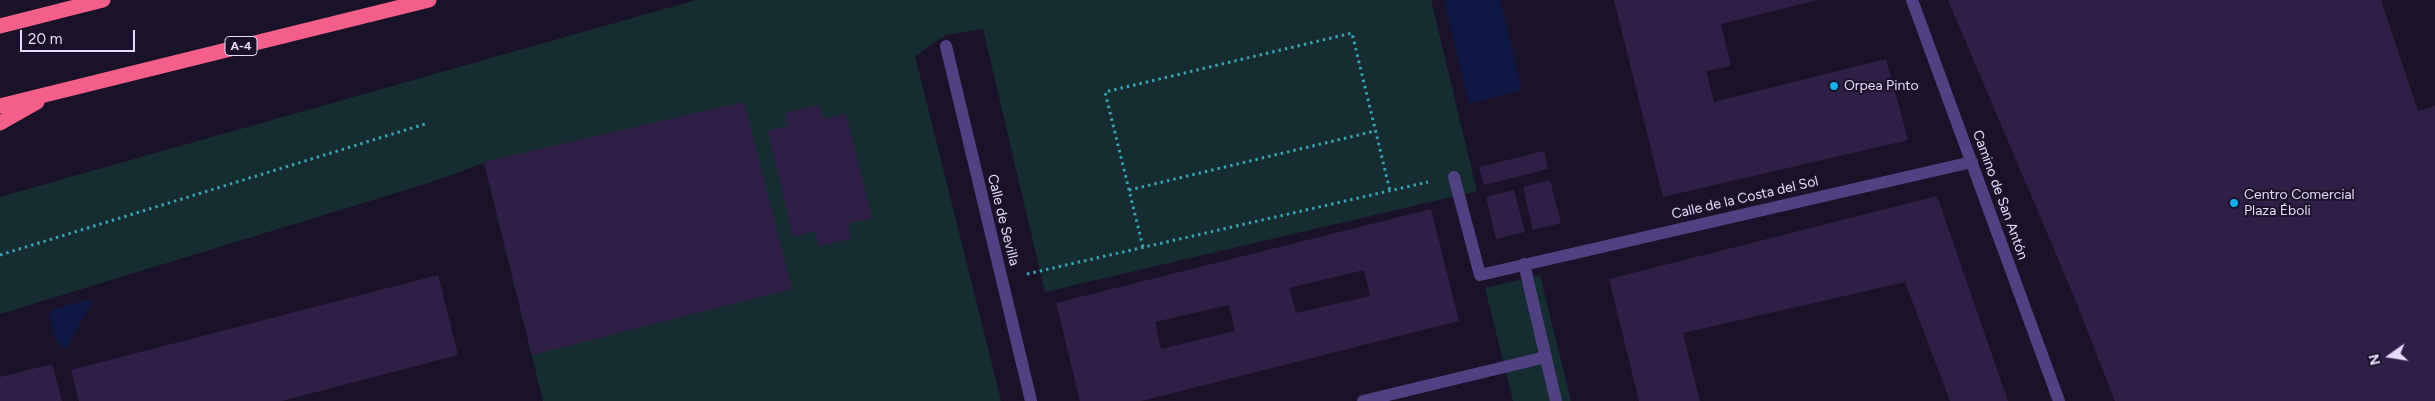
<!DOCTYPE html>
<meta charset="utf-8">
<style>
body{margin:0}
#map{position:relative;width:2435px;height:401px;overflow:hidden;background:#1a1228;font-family:Figtree,sans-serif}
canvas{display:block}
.north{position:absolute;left:2365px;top:331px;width:50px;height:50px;-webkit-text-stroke:4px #1a1228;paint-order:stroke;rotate:257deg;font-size:14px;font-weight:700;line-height:20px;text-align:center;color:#e6dbfc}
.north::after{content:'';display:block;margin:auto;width:18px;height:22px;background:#e6dbfc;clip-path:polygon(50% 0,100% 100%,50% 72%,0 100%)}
.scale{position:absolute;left:20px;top:30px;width:115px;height:22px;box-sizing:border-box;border:2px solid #e6dbfc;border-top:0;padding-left:6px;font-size:15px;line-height:18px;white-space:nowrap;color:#e6dbfc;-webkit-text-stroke:4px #1a1228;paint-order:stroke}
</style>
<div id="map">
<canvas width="2435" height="401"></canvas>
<div class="north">N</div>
<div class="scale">20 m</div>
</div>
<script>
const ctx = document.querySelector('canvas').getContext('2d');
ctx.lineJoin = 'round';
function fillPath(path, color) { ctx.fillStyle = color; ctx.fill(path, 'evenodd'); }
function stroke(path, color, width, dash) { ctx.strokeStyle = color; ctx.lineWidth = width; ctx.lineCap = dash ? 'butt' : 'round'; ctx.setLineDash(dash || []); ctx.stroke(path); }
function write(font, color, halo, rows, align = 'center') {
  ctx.font = font + ' Figtree,sans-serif'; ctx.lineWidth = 4; ctx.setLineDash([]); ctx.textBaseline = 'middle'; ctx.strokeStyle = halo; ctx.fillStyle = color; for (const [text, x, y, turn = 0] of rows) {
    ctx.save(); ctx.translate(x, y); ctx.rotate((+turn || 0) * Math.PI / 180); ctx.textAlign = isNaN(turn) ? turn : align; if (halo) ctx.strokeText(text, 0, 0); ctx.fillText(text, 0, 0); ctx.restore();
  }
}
fillPath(new Path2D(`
 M696 0H1431L1477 191 1045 292 983 29 946 35 915 56 1001 401H543L484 163 432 182 0 314V197Z
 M1540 275 1571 401H1513L1485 288Z`), '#152d31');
fillPath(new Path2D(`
 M1444 0H1500L1522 90 1469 104Z
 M88 300 92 302 69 344 65 347C53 345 52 324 49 314L51 310Z`), '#0f1844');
fillPath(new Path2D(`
 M1614 0H1817L1721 24 1731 66 1706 71 1714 102 1886 59 1908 140 1663 197Z
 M1948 0H2381L2418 111 2435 106V401H2115L2073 294Z
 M744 102 792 289 532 355 484 162Z
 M819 105 823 119 846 114 872 218 848 224 851 239 819 246 815 231 793 237 768 131 788 126 785 113Z
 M1544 151 1548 169 1484 185 1479 167Z
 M1550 180 1561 223 1533 230 1523 187Z
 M1514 190 1525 232 1496 239 1486 197Z
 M1937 196 2008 401H1950L1905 282 1683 333 1700 401H1639L1609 279Z
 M1431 209 1459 321 1141 401H1080L1056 303ZM1364 270 1370 296 1296 313 1289 288ZM1229 305 1235 331 1161 349 1155 322Z
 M438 275 458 355 282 401H79L71 370Z
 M52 364 62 401H0V377Z`), '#2f1f47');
stroke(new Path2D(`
 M1129 190 1375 131
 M1143 247 1105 92 1352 33 1390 191
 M0 255 425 124
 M1027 274 1428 182`), '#3aa1b2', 3, [2.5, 4]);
stroke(new Path2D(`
 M1912 0 2059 401
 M946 46 1031 401
 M1454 177 1480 275 1972 162
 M1524 264 1556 401
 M1363 401 1546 357`), '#504183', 12);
stroke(new Path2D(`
 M0 26 103 0
 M0 106 429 0
 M0 123 37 102`), '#f35f89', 15);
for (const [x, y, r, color] of [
 [1834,86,5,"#16adee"],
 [2234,203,5,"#16adee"]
]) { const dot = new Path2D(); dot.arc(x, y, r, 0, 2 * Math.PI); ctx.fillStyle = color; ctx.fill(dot); stroke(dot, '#1a1228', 2); }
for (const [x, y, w] of [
 [241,46,32]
]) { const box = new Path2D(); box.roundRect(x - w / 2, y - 9.5, w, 19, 4); ctx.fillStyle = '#1a1228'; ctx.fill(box); stroke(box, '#e6dbfc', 1); }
write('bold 12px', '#e6dbfc', null, [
 ["A-4",241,46]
]);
write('14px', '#e6dbfc', '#1a1228', [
 ["Orpea Pinto",1844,86],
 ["Centro Comercial",2244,195],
 ["Plaza Éboli",2244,211]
], 'left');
write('14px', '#e6dbfc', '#1a1228', [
 ["Camino de San Antón",2000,195,70],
 ["Calle de la Costa del Sol",1745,198,-13],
 ["Calle de Sevilla",1003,220,76]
]);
</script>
